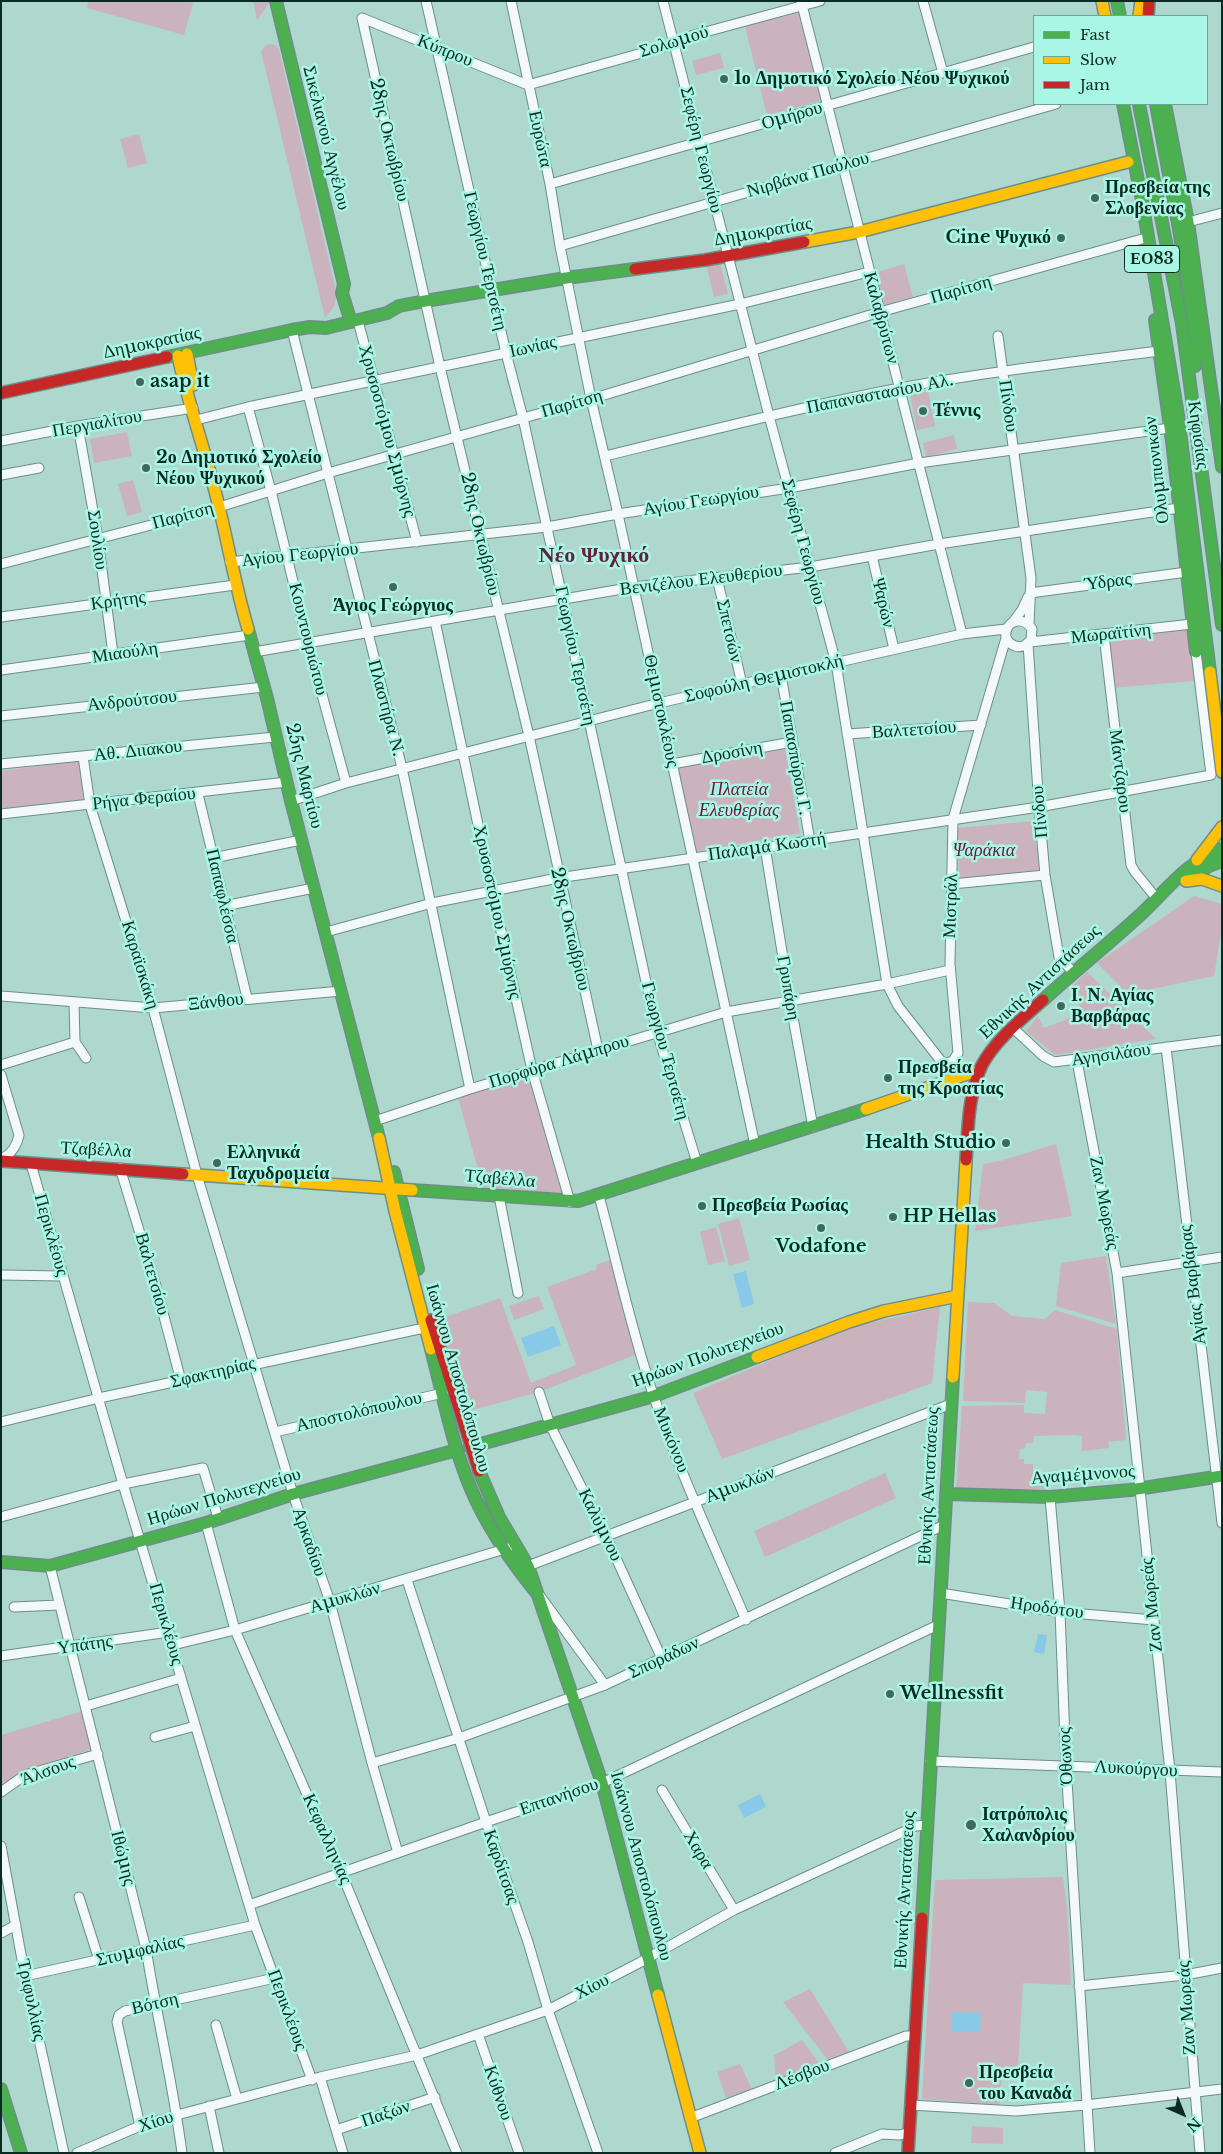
<!DOCTYPE html>
<meta charset="utf-8">
<style>
body{margin:0}
#map{position:relative;width:1223px;height:2154px;overflow:hidden;background:#aed7ce;font-family:"Libre Baskerville",serif}
canvas{display:block}
.frame{position:absolute;inset:0;border:2px solid #0a2b24;pointer-events:none}
.legend{position:absolute;left:1033px;top:15px;width:175px;height:90px;box-sizing:border-box;background:#aaf6e4;border:1px solid #6aa597;margin:0;padding:6px 9px;list-style:none;font-size:15px;color:#0a2b24}
.legend li{display:flex;align-items:center;gap:10px;height:25px}
.legend b{width:25px;border:1px solid #6aa597}
.north{position:absolute;left:1158px;top:2089px;width:50px;height:50px;-webkit-text-stroke:4px #aaf6e4;paint-order:stroke;rotate:136deg;font-size:14px;font-weight:700;line-height:20px;text-align:center;color:#0a2b24}
.north::after{content:'';display:block;margin:auto;width:18px;height:22px;background:#0a2b24;clip-path:polygon(50% 0,100% 100%,50% 72%,0 100%)}
</style>
<div id="map">
<canvas width="1223" height="2154"></canvas>
<div class="frame"></div>
<ul class="legend">
<li><b style="height:6px;background:#4caf50"></b>Fast</li>
<li><b style="height:6px;background:#ffc107"></b>Slow</li>
<li><b style="height:6px;background:#c62828"></b>Jam</li>
</ul>
<div class="north">N</div>
</div>
<script>
const ctx = document.querySelector('canvas').getContext('2d');
ctx.lineJoin = 'round';
function fillPath(path, color) { ctx.fillStyle = color; ctx.fill(path, 'evenodd'); }
function stroke(path, color, width, dash) { ctx.strokeStyle = color; ctx.lineWidth = width; ctx.lineCap = dash ? 'butt' : 'round'; ctx.setLineDash(dash || []); ctx.stroke(path); }
function write(font, color, halo, rows, align = 'center') {
  ctx.font = font + ' "Libre Baskerville",serif'; ctx.lineWidth = 5; ctx.setLineDash([]); ctx.textBaseline = 'middle'; ctx.strokeStyle = halo; ctx.fillStyle = color; for (const [text, x, y, turn = 0] of rows) {
    ctx.save(); ctx.translate(x, y); ctx.rotate((+turn || 0) * Math.PI / 180); ctx.textAlign = isNaN(turn) ? turn : align; if (halo) ctx.strokeText(text, 0, 0); ctx.fillText(text, 0, 0); ctx.restore();
  }
}
fillPath(new Path2D(`
 M89 1H186L193 3 184 35 87 8Z
 M253 1H271L257 20Z
 M802 12 824 100 767 115 745 26Z
 M271 44 277 46 279 50 336 291 335 305 325 318 261 51 266 45Z
 M720 53 724 68 696 75 692 61Z
 M139 134 147 163 128 168 120 139Z
 M719 258 728 294 714 297 705 260Z
 M904 264 913 297 884 305 875 273Z
 M928 391 935 426 917 430 910 395Z
 M127 432 132 456 94 463 90 439Z
 M954 435 957 449 926 457 923 443Z
 M133 480 142 512 127 516 118 484Z
 M1192 624 1195 681 1110 688 1104 635Z
 M785 749 800 833 694 852 678 768Z
 M83 760 88 801 1 809V771Z
 M1033 821 1040 871 959 880 958 828Z
 M1194 896 1222 904V927L1214 976 1128 994 1097 963Z
 M1087 972 1156 1039 1055 1055 1026 1031 1038 1016 1044 1028 1083 1013 1071 987Z
 M530 1074 563 1193 483 1187 457 1094Z
 M1056 1144 1072 1216 975 1231 983 1164 1000 1161Z
 M739 1218 750 1260 729 1266 718 1224Z
 M716 1227 725 1261 708 1265 700 1232Z
 M1106 1256 1116 1324 1056 1306 1061 1263Z
 M616 1258 640 1353 539 1392 461 1413 431 1322 500 1298 531 1383 576 1365 547 1287 597 1269 596 1265Z
 M539 1296 544 1309 514 1320 509 1306Z
 M968 1302 994 1303 1012 1316 1045 1319 1055 1310 1117 1329 1126 1440 1108 1442 1109 1448 1082 1451V1436L1075 1435 1034 1436 1033 1443H1026L1025 1448 1020 1449 1019 1459H1024V1464H1033V1474L1044 1475V1489L956 1490 962 1406 1024 1405V1413L1045 1414 1047 1392 1026 1390 1025 1403 963 1401Z
 M940 1307 932 1383 722 1459 693 1393 844 1329Z
 M885 1473 896 1498 765 1557 754 1531Z
 M83 1711 92 1749 21 1772 1 1786V1735Z
 M1063 1877 1067 1906 1071 1985 1023 1983 1018 2067H1003L999 2105 922 2099 935 1880Z
 M810 1989 849 2052 828 2060 783 2002Z
 M802 2040 819 2063 776 2080 774 2055Z
 M740 2064 752 2089 726 2098 717 2072Z
 M972 2126 1003 2128V2144L971 2143Z`), '#cab3bc');
fillPath(new Path2D(`
 M746 1271 754 1304 742 1308 733 1274Z
 M554 1326 561 1345 528 1357 521 1338Z
 M1038 1634 1047 1635 1044 1654 1034 1652Z
 M760 1794 766 1807 744 1818 738 1805Z
 M952 2012 981 2013 980 2032 951 2031Z`), '#88c9e8');
const street = new Path2D(`
 M426 1 506 353 523 418 657 1032 697 1163
 M511 1 550 184 560 246 591 399 618 514 755 1145
 M663 1 769 416 836 663 887 984 898 1006 941 1061 946 1063 953 1061 958 1053 950 964 953 819 1006 638C1004 620 1023 615 1032 629L1031 640 1024 646C1016 648 1010 645 1006 638
 M801 1 962 634
 M923 1 943 73
 M362 18 440 367 529 736 598 1050
 M362 18 528 85
 M528 85 674 44 683 38 820 1
 M550 184 1034 47
 M1188 222 1222 213
 M560 246 1056 104
 M358 321 417 542
 M292 330 402 768 470 1089
 M998 336 1031 578 1029 625
 M248 407 271 491 308 643 346 783
 M196 420 248 407 740 304 869 272
 M78 426 98 539 113 654
 M1 441 78 426 193 408
 M605 456C703 432 801 407 900 388 986 372 1073 362 1159 351
 M1 475 39 468
 M872 556 894 649
 M230 562 547 527 618 514 789 488 919 463 1170 428
 M1 564 213 509 328 473 591 399 880 312 1142 239
 M717 578 742 684
 M1030 593 1187 572
 M1 617 235 585
 M435 621 492 891 532 1070 570 1202
 M1013 622 1022 610 1028 597
 M1104 635 1131 865 1135 872 1157 899
 M1030 642 1192 624
 M1028 644 1039 807 1045 875 1059 957 1074 973
 M254 652 634 587 810 567 939 544 1179 508
 M1 670 250 635
 M781 675 810 841
 M1 716 264 687
 M847 734 981 725
 M83 756 90 805 153 1008 197 1175 293 1494 330 1602 372 1763 398 1853
 M1 764 275 737
 M672 764 792 742
 M198 794 247 998
 M291 801 346 783 659 703 962 634 1006 629
 M1 814 287 782
 M765 847 790 1001 813 1127
 M213 858 301 840
 M952 884 1045 875
 M224 906 314 888
 M326 932 432 903 558 878 1039 807 1211 775 1196 652
 M1 996 153 1008 341 991
 M74 1002 75 1042 86 1058
 M1013 1028 1043 1056 1054 1062 1222 1040
 M1166 1047 1222 1523
 M1077 1061 1117 1273 1170 1771 1200 2153
 M1 1065 75 1042
 M1 1075 19 1135C17 1145 11 1155 1 1159
 M375 1121 470 1089 726 1012 887 984 950 970
 M31 1164 123 1484 255 1925 312 2080
 M120 1168 156 1286 181 1381
 M499 1196 518 1293
 M599 1196C617 1262 631 1330 653 1394 679 1471 714 1545 746 1620
 M1117 1273 1222 1257
 M1 1275 63 1276
 M539 1392 550 1425 606 1536 662 1659
 M1 1422 99 1398 424 1328
 M275 1432 443 1393
 M1050 1497 1060 1612 1066 1765 1090 2153
 M1 1517 123 1484 203 1468 218 1518
 M206 1523 235 1630 341 1872 457 2153
 M50 1566 146 1949C157 2017 173 2084 182 2153
 M528 1566 951 1404
 M407 1580 486 1822 528 1942 548 2010 598 2153
 M940 1593 1060 1612 1154 1620
 M540 1596 605 1685
 M14 1607 59 1605
 M173 1645 235 1630 508 1548
 M1 1656 169 1632
 M86 1706 181 1678
 M155 1737 195 1726
 M930 1761 1222 1772
 M372 1763 459 1738 605 1685 944 1525
 M662 1790 734 1910
 M1 1792 25 1775 98 1754
 M1 1846 25 1976 64 2153
 M79 1897 99 1960
 M249 1905 486 1822 602 1783 938 1625
 M1 1933 16 1925
 M25 1976 255 1925
 M1079 1986 1185 1975 1222 1968
 M216 2025 237 2099
 M478 2034 519 2153
 M320 2077 343 2153
 M910 2105 1016 2111 1086 2105 1222 2089
 M209 2106 219 2153
 M690 2118 906 2036H914
 M140 2126 117 2022 119 2015 125 2011 275 1978
 M336 2130 435 2097
 M77 2153 140 2126 177 2115 320 2077 417 2055 548 2010 639 1963 734 1910 916 1826 927 1825
 M835 2153 882 2134 899 2135 909 2133`);
const fast = new Path2D(`
 M276 1 344 284 342 293 351 322
 M1117 1 1120 16
 M1123 104 1142 201 1178 415 1210 672
 M1139 104 1182 324 1222 625
 M1156 104 1179 229 1196 339
 M1165 104 1188 222 1222 467
 M1155 320 1172 441 1196 652
 M167 357 292 330 310 327 326 328 387 313 399 306 425 301 566 278 635 269
 M1195 366 1196 339
 M248 629 267 698 291 801 379 1138
 M1186 881 1209 866 1222 861
 M1043 1000C1074 972 1107 945 1139 916 1166 891 1186 862 1222 849
 M394 1172 418 1269
 M412 1190 578 1201 866 1109
 M431 1349C443 1395 452 1444 471 1489 487 1527 510 1560 536 1592
 M470 1447 654 1396 757 1357
 M479 1471 499 1517 528 1566 602 1783 658 1995
 M946 1494 1050 1497 1130 1490 1222 1476
 M1 1562 50 1566 206 1523 293 1494 457 1450
 M922 1918 953 1377
 M1 2089 21 2153`);
const slow = new Path2D(`
 M1102 1 1105 16
 M1139 16 1141 1
 M804 242 859 232 1128 162
 M187 354 193 385
 M178 356C189 407 207 456 219 507 229 548 236 589 248 629
 M1210 672 1222 772
 M1197 860 1222 827
 M1186 881 1202 879 1222 886
 M866 1109 973 1072 977 1073
 M379 1138 395 1211 431 1349
 M183 1174 412 1190
 M757 1357 849 1322 884 1311 958 1296
 M953 1377 966 1160
 M658 1995 700 2153`);
const jam = new Path2D(`
 M1148 16 1149 1
 M635 269 705 260 804 242
 M1 393 167 357
 M966 1160C968 1129 968 1094 982 1065 996 1039 1021 1020 1043 1000
 M1 1161 183 1174
 M431 1320 479 1471
 M908 2153 922 1918`);
stroke(street, '#6d8e88', 11);
stroke(fast, '#6d8e88', 14);
stroke(slow, '#6d8e88', 14);
stroke(jam, '#6d8e88', 14);
stroke(street, '#f3f9f8', 9);
stroke(fast, '#4caf50', 11);
stroke(slow, '#ffc107', 11);
stroke(jam, '#c62828', 11);
for (const [x, y, r, color] of [
 [724,79,5,"#436760"],
 [1095,198,5,"#436760"],
 [1061,238,5,"#436760"],
 [140,382,5,"#436760"],
 [923,411,5,"#436760"],
 [146,468,5,"#436760"],
 [393,587,5,"#436760"],
 [1061,1006,5,"#436760"],
 [888,1078,5,"#436760"],
 [1006,1143,5,"#436760"],
 [217,1163,5,"#436760"],
 [702,1206,5,"#436760"],
 [893,1217,5,"#436760"],
 [821,1228,5,"#436760"],
 [890,1694,5,"#436760"],
 [971,1825,6,"#436760"],
 [969,2083,5,"#436760"]
]) { const dot = new Path2D(); dot.arc(x, y, r, 0, 2 * Math.PI); ctx.fillStyle = color; ctx.fill(dot); stroke(dot, '#aaf6e4', 2); }
for (const [x, y, w] of [
 [1152,259,55]
]) { const box = new Path2D(); box.roundRect(x - w / 2, y - 13.5, w, 27, 4); ctx.fillStyle = '#aaf6e4'; ctx.fill(box); stroke(box, '#0a2b24', 1); }
write('bold 16px', '#0a2b24', null, [
 ["ΕΟ83",1152,259]
]);
write('18px', '#0a2b24', '#aaf6e4', [
 ["Σολωμού",674,42,-17],
 ["Κύπρου",445,51,22],
 ["Ομήρου",792,116,-16],
 ["Σικελιανού Αγγέλου",326,138,76],
 ["Ευρώτα",540,139,78],
 ["28ης Οκτωβρίου",389,140,77],
 ["Σεφέρη Γεωργίου",701,150,76],
 ["Νιρβάνα Παύλου",808,175,-16],
 ["Δημοκρατίας",763,232,-10],
 ["Γεωργίου Τερτσέτη",485,261,77],
 ["Παρίτση",961,290,-16],
 ["Καλαβρύτων",881,318,75],
 ["Δημοκρατίας",152,343,-12],
 ["Ιωνίας",533,347,-13],
 ["Παπαναστασίου Αλ.",880,394,-11],
 ["Παρίτση",572,404,-16],
 ["Πίνδου",1008,406,82],
 ["Περγιαλίτου",97,424,-10],
 ["Χρυσοστόμου Σμύρνης",387,431,75],
 ["Κηφισίας",1198,435,82],
 ["Ολυμπιονικών",1157,470,-97],
 ["Αγίου Γεωργίου",701,501,-9],
 ["Παρίτση",183,516,-15],
 ["28ης Οκτωβρίου",480,534,77],
 ["Σουλίου",97,540,82],
 ["Σεφέρη Γεωργίου",803,542,75],
 ["Αγίου Γεωργίου",300,555,-6],
 ["Βενιζέλου Ελευθερίου",701,580,-7],
 ["Ύδρας",1108,582,-7],
 ["Κρήτης",118,601,-8],
 ["Ψαρών",883,603,77],
 ["Σπετσών",729,631,77],
 ["Μωραϊτίνη",1111,634,-6],
 ["Κουντουριώτου",308,639,76],
 ["Μιαούλη",125,653,-8],
 ["Γεωργίου Τερτσέτη",575,656,78],
 ["Σοφούλη Θεμιστοκλή",764,679,-13],
 ["Ανδρούτσου",132,701,-6],
 ["Πλαστήρα Ν.",386,708,75],
 ["Θεμιστοκλέους",661,711,78],
 ["Βαλτετσίου",914,730,-4],
 ["Αθ. Διιακου",138,751,-6],
 ["Δροσίνη",732,753,-10],
 ["Παπασπύρου Γ.",795,758,80],
 ["Μάντζαρου",1120,771,83],
 ["25ης Μαρτίου",304,776,76],
 ["Ρήγα Φεραίου",144,799,-6],
 ["Πίνδου",1040,812,-95],
 ["Παλαμά Κωστή",767,847,-8],
 ["Παπαφλέσσα",222,896,77],
 ["Μιστράλ",951,906,-88],
 ["Χρυσοστόμου Σμύρνης",497,912,78],
 ["28ης Οκτωβρίου",570,929,77],
 ["Καραϊσκάκη",140,965,73],
 ["Εθνικής Αντιστάσεως",1040,982,-43],
 ["Γρυπάρη",788,988,80],
 ["Ξάνθου",216,1002,-6],
 ["Γεωργίου Τερτσέτη",665,1051,75],
 ["Αγησιλάου",1111,1055,-8],
 ["Πορφύρα Λάμπρου",559,1062,-17],
 ["Τζαβέλλα",96,1150,3],
 ["Τζαβέλλα",500,1179,5],
 ["Ζαν Μωρεάς",1104,1203,79],
 ["Περικλέους",51,1235,74],
 ["Βαλτετσίου",152,1274,74],
 ["Αγίας Βαρβάρας",1193,1285,-97],
 ["Ηρώων Πολυτεχνείου",708,1355,-20],
 ["Σφακτηρίας",213,1373,-13],
 ["Ιωάννου Αποστολόπουλου",458,1378,74],
 ["Αποστολόπουλου",359,1412,-13],
 ["Μυκόνου",671,1440,68],
 ["Αγαμέμνονος",1083,1475,-4],
 ["Αμυκλών",740,1485,-21],
 ["Εθνικής Αντιστάσεως",929,1486,-87],
 ["Ηρώων Πολυτεχνείου",224,1497,-17],
 ["Καλύμνου",600,1525,64],
 ["Αρκαδίου",309,1542,71],
 ["Αμυκλών",345,1598,-16],
 ["Ζαν Μωρεάς",1152,1605,-96],
 ["Ηροδότου",1047,1608,8],
 ["Περικλέους",166,1624,74],
 ["Υπάτης",85,1645,-8],
 ["Σποράδων",664,1658,-25],
 ["Όθωνος",1066,1756,-93],
 ["Λυκούργου",1136,1769,3],
 ["Άλσους",48,1771,-20],
 ["Επτανήσου",559,1797,-19],
 ["Κεφαλληνίας",327,1839,66],
 ["Χαρα",698,1850,59],
 ["Ιθώμης",123,1858,76],
 ["Ιωάννου Αποστολόπουλου",641,1866,75],
 ["Καρδίτσας",501,1867,71],
 ["Εθνικής Αντιστάσεως",905,1890,-87],
 ["Στυμφαλίας",140,1951,-13],
 ["Χίου",592,1987,-27],
 ["Τριφυλλίας",31,2000,78],
 ["Βότση",155,2004,-13],
 ["Ζαν Μωρεάς",1187,2008,-94],
 ["Περικλέους",287,2010,70],
 ["Λέσβου",802,2075,-21],
 ["Κύθνου",498,2093,71],
 ["Παξών",386,2114,-19],
 ["Χίου",156,2122,-18]
]);
write('bold 18px', '#0a2b24', '#aaf6e4', [
 ["1ο Δημοτικό Σχολείο Νέου Ψυχικού",734,79],
 ["Πρεσβεία της",1105,188],
 ["Σλοβενίας",1105,209],
 ["Cine Ψυχικό",1051,238,"right"],
 ["asap it",150,382],
 ["Τέννις",933,411],
 ["2ο Δημοτικό Σχολείο",156,458],
 ["Νέου Ψυχικού",156,479],
 ["Άγιος Γεώργιος",393,606,"center"],
 ["Ι. Ν. Αγίας",1071,996],
 ["Βαρβάρας",1071,1017],
 ["Πρεσβεία",898,1068],
 ["της Κροατίας",898,1089],
 ["Health Studio",996,1143,"right"],
 ["Ελληνικά",227,1153],
 ["Ταχυδρομεία",227,1174],
 ["Πρεσβεία Ρωσίας",712,1206],
 ["HP Hellas",903,1217],
 ["Vodafone",821,1247,"center"],
 ["Wellnessfit",900,1694],
 ["Ιατρόπολις",982,1815],
 ["Χαλανδρίου",982,1836],
 ["Πρεσβεία",979,2073],
 ["του Καναδά",979,2094]
], 'left');
write('italic 18px', '#6c143c', '#aaf6e4', [
 ["Πλατεία",739,790],
 ["Ελευθερίας",739,811],
 ["Ψαράκια",984,851]
]);
write('bold 22px', '#63213c', '#aaf6e4', [
 ["Νέο Ψυχικό",594,556]
]);
</script>
